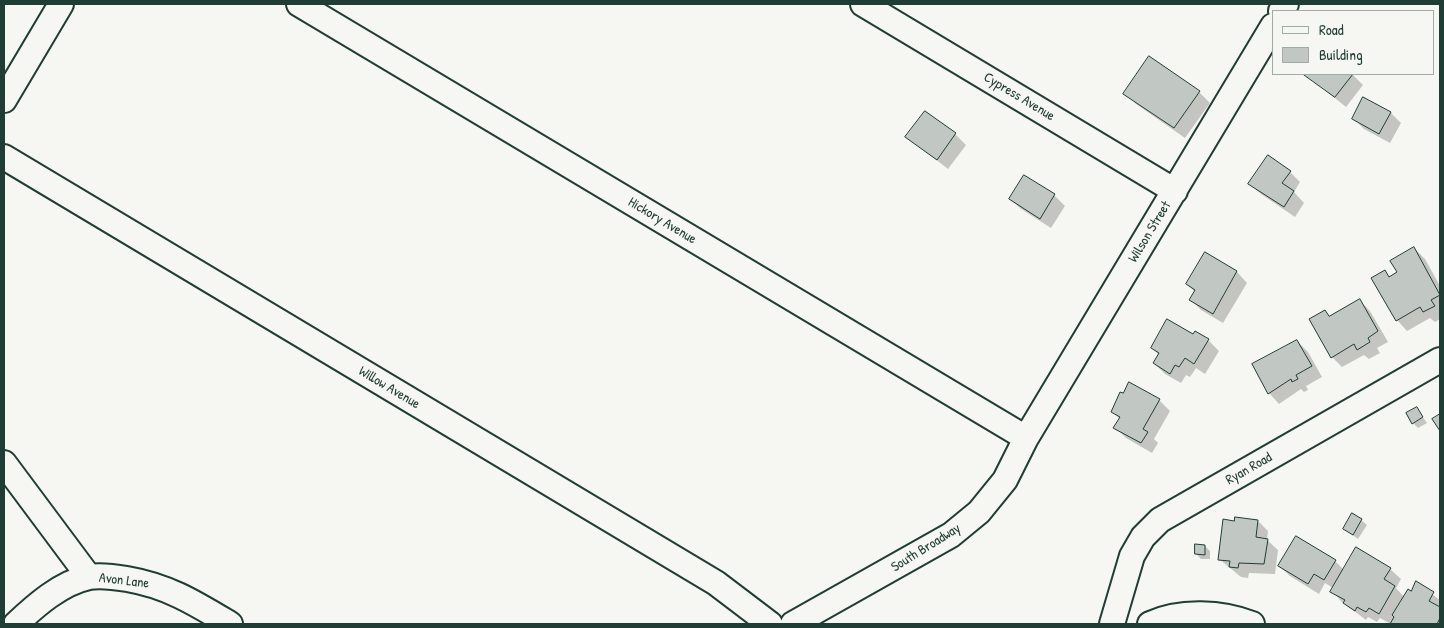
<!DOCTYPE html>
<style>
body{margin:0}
#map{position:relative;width:1444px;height:628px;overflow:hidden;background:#f6f6f2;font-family:"Patrick Hand",sans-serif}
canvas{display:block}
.frame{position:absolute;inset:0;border:5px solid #1f3d34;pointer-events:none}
.legend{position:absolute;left:1272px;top:10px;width:162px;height:65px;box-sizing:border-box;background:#f6f6f2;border:1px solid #a0aca6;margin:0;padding:6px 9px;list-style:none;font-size:15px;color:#1f3d34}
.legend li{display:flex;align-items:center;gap:10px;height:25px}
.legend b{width:25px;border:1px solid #a0aca6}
</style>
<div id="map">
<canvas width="1444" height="628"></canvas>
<div class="frame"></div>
<ul class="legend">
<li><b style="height:6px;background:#f6f6f2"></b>Road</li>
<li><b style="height:14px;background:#c1c8c3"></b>Building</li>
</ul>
</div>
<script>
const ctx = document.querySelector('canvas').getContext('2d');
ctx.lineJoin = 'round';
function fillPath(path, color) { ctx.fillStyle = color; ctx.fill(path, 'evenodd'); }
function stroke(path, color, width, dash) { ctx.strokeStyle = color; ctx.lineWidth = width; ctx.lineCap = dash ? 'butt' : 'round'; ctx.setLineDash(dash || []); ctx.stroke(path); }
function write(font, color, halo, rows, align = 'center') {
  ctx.font = font + ' "Patrick Hand",sans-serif'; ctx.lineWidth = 5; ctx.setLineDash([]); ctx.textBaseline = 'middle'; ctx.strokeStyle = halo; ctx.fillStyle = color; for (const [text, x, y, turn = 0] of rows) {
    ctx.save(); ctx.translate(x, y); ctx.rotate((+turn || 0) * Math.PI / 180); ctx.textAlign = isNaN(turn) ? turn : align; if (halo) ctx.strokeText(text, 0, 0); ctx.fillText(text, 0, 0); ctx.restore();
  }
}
fillPath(new Path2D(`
 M1305 74H1352L1363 85 1346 107Z
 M1199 92 1210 103 1185 138 1136 104 1125 93Z
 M1391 113 1401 123 1390 143 1364 129 1353 118Z
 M955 134 966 145 948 169 907 137Z
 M1290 172 1300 182 1294 192 1304 203 1295 217 1261 194 1250 184Z
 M1025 176 1054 195 1065 206 1051 228 1021 209 1010 199Z
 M1414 248 1425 259 1440 286V319L1435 322 1430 318 1407 331 1397 320 1385 272 1390 278 1399 273Z
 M1205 254 1237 272 1247 283 1223 323 1201 310 1191 300 1195 292 1187 284Z
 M1360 301 1370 311 1388 342 1377 348 1380 353 1369 359 1364 355 1342 367 1332 357 1325 311 1330 317Z
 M1196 333 1208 340 1219 351 1205 374 1196 368 1190 377 1186 375 1181 383 1165 374 1154 363 1159 355 1152 348 1193 336Z
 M1297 341 1308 352 1322 377 1306 386 1308 390 1304 392 1301 389 1279 404 1269 393Z
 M1159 400 1170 411 1154 439 1158 443 1152 453 1126 438 1115 427 1120 419 1112 412Z
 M1416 408 1427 423 1418 428 1413 423Z
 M1361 520 1367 525 1358 539 1344 529Z
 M1258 521 1268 531 1267 540 1278 550 1275 574 1249 573 1248 578 1241 577 1219 559 1235 522Z
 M1205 546 1210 551V559H1201L1196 554Z
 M1335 561 1344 570 1390 569 1401 579 1396 588 1404 597 1411 593 1417 583 1440 600V624H1391L1380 618 1377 622 1368 617 1366 620 1342 602 1332 591 1333 588 1325 583 1319 594 1290 576 1279 566Z`), '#0003');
const building = new Path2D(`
 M1149 56 1200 91 1174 128 1123 94Z
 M1303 74H1353L1335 97Z
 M1363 97 1391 112 1379 134 1352 119Z
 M925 111 956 133 937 160 905 137Z
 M1268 155 1291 171 1282 183 1294 191 1284 207 1248 184Z
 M1024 175 1055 194 1040 219 1009 199Z
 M1414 247 1440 295 1431 300 1435 306 1423 312 1420 307 1396 321 1371 278 1385 270 1389 277 1397 272 1390 261Z
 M1205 252 1237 271 1213 314 1189 300 1195 290 1186 284Z
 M1360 299 1378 331 1368 338 1370 342 1357 350 1354 344 1331 358 1309 319 1325 310 1329 316Z
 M1167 319 1193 334 1195 331 1209 339 1194 364 1185 358 1179 367 1175 365 1170 374 1153 363 1159 353 1151 348Z
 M1297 340 1312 366 1296 375 1298 379 1292 382 1291 379 1268 394 1252 364Z
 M1129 382 1160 399 1143 429 1148 432 1141 443 1113 428 1120 417 1111 412 1120 392 1123 393Z
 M1417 407 1423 417 1412 424 1406 413Z
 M1440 414V431L1432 419Z
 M1352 513 1362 519 1353 535 1343 529Z
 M1235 517 1258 520 1256 537 1268 539 1264 564 1239 563 1238 568 1229 567 1230 561 1218 560 1223 519 1234 521Z
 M1296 536 1336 560 1324 580 1314 574 1308 584 1278 566Z
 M1195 544 1205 545V555L1195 554Z
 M1356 547 1391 568 1384 579 1395 586 1379 614 1369 608 1366 612 1357 607 1355 611 1343 603 1345 600 1330 592Z
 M1416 581 1434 592 1429 601 1440 607V618L1437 624H1390L1394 617 1392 615 1408 589 1411 591Z`);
fillPath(building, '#c1c8c3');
stroke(building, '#1f3d34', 1);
const minor = new Path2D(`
 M299 4 1026 438
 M863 4 1175 191
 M1281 11 1286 4
 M4 100 61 4
 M4 157 716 583 770 624
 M4 463 89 577
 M16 624C36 605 61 583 89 577 101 575 115 577 127 579 168 586 195 603 230 624
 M793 624 951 535 979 512 1005 480 1026 438 1273 26
 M1112 624 1132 556 1143 537 1160 520 1440 360
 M1150 624C1180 610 1222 612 1252 624`);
stroke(minor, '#1f3d34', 28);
stroke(minor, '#f6f6f2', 24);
write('14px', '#1f3d34', '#f6f6f2', [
 ["Cypress Avenue",1019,97,31],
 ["Hickory Avenue",662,221,31],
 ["Wilson Street",1150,232,-59],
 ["Willow Avenue",389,388,31],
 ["Ryan Road",1249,469,-30],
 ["South Broadway",926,548,-32],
 ["Avon Lane",124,581,7]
]);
</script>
